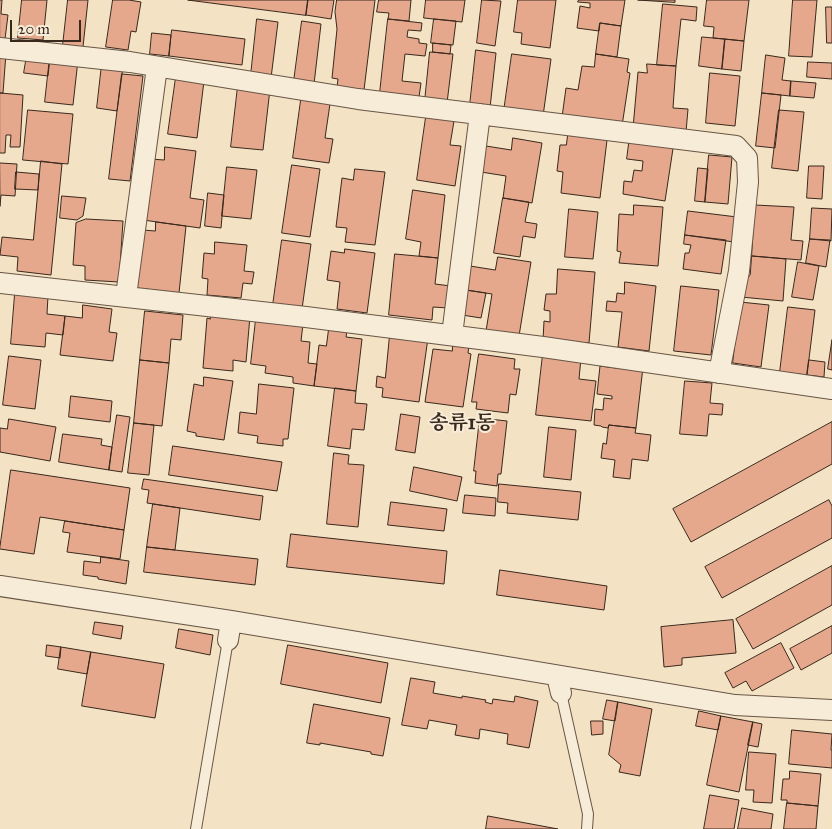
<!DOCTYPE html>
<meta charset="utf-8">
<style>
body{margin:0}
#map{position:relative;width:832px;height:829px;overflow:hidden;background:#f3e2c3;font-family:"IM FELL Great Primer",serif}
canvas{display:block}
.scale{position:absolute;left:10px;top:20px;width:71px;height:22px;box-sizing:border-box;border:2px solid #39281c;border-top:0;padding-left:6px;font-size:15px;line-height:18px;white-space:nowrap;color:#39281c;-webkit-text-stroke:4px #f7ecd8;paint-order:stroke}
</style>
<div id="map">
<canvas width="832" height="829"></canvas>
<div class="scale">20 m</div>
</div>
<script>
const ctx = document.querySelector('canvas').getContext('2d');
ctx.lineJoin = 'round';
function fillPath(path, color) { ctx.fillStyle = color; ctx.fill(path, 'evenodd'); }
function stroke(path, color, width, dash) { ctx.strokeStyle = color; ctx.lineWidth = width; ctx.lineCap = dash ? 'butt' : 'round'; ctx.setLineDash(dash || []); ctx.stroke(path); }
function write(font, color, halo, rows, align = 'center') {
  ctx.font = font + ' "IM FELL Great Primer","Noto Serif KR",serif'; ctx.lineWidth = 4; ctx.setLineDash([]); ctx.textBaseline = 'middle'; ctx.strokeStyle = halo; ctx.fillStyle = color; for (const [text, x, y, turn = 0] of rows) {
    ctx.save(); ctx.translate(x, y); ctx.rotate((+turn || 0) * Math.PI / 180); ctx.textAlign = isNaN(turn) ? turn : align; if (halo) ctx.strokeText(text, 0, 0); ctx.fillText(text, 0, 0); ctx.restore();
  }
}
const building = new Path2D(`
 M0 0H2L1 14 8 15 5 39 0 38Z
 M22 0H47L43 40 18 38Z
 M68 0H88L83 47 63 45Z
 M113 0H129L141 2 136 32 131 31 128 50 106 47Z
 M188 0H308L306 15Z
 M308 0H334L331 19 306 15Z
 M337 0H375L364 90 337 87 338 79 332 78 337 29 335 12Z
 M379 0H411L409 21 388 19 389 13 377 12Z
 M426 0H465L462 22 424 18Z
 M482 0 501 1 495 46 477 43Z
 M518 0H556L550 48 521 44 522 33 514 32Z
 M579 0H625L621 26 600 23 599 31 577 28 580 6 590 8V3L578 2Z
 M638 0H675V2Z
 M707 0H749L744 41 713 38 714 27 704 26Z
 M793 0H817L812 57 789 56Z
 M663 4 697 7 696 21 681 19 676 66 657 65Z
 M826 7H832V43H827Z
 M257 19 278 22 271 78 251 75Z
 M388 19 422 23 421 31 408 30 407 37 419 39V43L427 44 425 56 405 54 402 81 421 83 419 97 380 93Z
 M434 19 456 21 453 45 431 43Z
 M302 21 321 24 314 84 294 81Z
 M600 23 621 26 617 57 596 54Z
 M172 30 245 39 242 65 169 56Z
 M152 33 171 35 169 56 150 54Z
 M702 37 725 39 722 69 699 66Z
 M725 39 744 41 741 71 722 69Z
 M433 43 451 45 450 54 433 52Z
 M476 50 496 53 490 108 470 105Z
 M0 52 6 53 3 93H0Z
 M430 52 453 54 447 103 425 101Z
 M512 54 551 59 543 116 504 111Z
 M596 54 629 59 627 72 630 73 622 126 562 117 566 88 578 90 582 66 594 67Z
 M27 55 50 57 48 76 24 73Z
 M766 55 785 58 782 80 791 81 790 96 762 93Z
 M50 57 78 60 73 105 45 102Z
 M808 62 832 63V79L807 77Z
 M102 64 123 67 117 111 97 108Z
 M647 64 676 66 673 108 688 109 686 132 633 128 638 72 647 73Z
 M710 73 740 76 735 126 706 123Z
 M122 74 143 76 130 181 109 179Z
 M176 77 204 81 197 138 168 134Z
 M791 81 816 83 814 98 790 96Z
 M238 86 270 89 263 150 231 147Z
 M0 93 23 95 20 147H10L11 135H6L5 153H0Z
 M302 93 331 97 325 138 333 139 329 163 293 158Z
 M762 93 781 95 775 148 756 146Z
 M28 110 73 114 68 164 23 160Z
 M779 110 804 112 798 171 772 168Z
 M426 117 454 121 450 145 461 146 455 186 417 180Z
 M568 135 607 140 600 198 561 193 563 172 557 171 560 145H566Z
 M630 136 674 142 665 201 623 194 624 181 632 182 634 170 642 171 643 161 627 159Z
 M513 138 542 143 532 203 503 198 506 176 481 172 486 146 511 150Z
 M165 147 196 151 190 198 204 200 200 228 143 220 150 159 164 160Z
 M709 155 732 157 728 204 705 202Z
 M41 161 62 164 51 275 17 271 18 257 0 255 2 237 33 240Z
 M0 163 17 164 15 196 1 195 0 206Z
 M292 165 320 169 310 237 282 233Z
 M809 166H824L822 199 807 198Z
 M227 167 257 170 251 219 222 216Z
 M698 168 708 169 705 202 695 201Z
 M355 169 385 172 375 245 345 242 347 228 336 227 342 178 353 180Z
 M16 172 39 174 38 190 15 189Z
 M413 190 445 195 438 258 419 256 421 242 406 239Z
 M208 193 224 195 221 228 205 226Z
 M62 196 86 198 83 216 77 220 60 218Z
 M503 198 529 202 525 222 537 224 535 238 523 236 520 257 494 253Z
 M634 205 663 207 658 266 619 263 621 252 617 251 619 214 633 215Z
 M755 205 794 207 791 240 803 241 801 260 752 256Z
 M812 208 832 209 831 241 810 239Z
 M569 209 598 212 593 259 565 257Z
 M688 211 737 217 734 242 685 235Z
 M86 219 123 221 119 282 85 280V266L73 265 76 223Z
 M156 222 186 226 179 293 136 288 143 230 155 231Z
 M685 235 726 240 721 274 683 269 685 253H689L691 245 684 244Z
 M810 239 830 240 826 267 806 263Z
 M282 240 311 244 302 309 273 305Z
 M215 242 247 245 244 271 254 272 252 284 243 283 241 298 207 295 208 279 202 278 204 253 214 254Z
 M345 249 375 253 367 313 337 309 340 282 327 280 331 251 344 253Z
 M395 254 438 258 435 284 451 286 448 308 433 307 432 320 389 315Z
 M752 256 786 259 783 301 741 297 744 283 750 275Z
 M498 257 531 262 519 336 486 331 492 294 466 290 470 266 495 270Z
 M798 262 819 266 813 300 792 297Z
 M558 269 595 272 589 343 543 340 544 321 550 322V311L544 310 546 294H556Z
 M625 282 656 286 649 351 618 347 622 312 606 311 607 301 616 302 617 293 624 294Z
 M681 286 719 290 711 355 674 351Z
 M466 290 486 293 481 318 462 315Z
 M15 294 48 296 47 314 65 316 63 335 46 333 45 347 11 344Z
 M740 302 769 305 761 367 733 363Z
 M83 305 112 309 109 332 117 333 113 361 60 355 65 316 82 318Z
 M788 307 815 310 807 375 780 372Z
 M145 311 183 315 181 340 171 339 169 363 140 360Z
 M210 314 250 316 246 362 233 360V371L203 368 207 318 210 319Z
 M256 319 303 324 301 341 310 342 308 363 317 364 314 386 293 383V377L265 373 266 366 251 364Z
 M329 329 347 331 346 337 362 339 356 391 314 386 319 345 326 346Z
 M390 335 428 337 427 345 419 402 382 397 383 388 376 387 377 376 385 378Z
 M832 340V370L828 369Z
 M453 342 469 345 468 353 471 354 463 407 425 402 433 349 452 351Z
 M479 354 515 359 514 369H520L516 395 510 394 508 413 476 409 477 402H472Z
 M543 354 581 358 579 379 596 381 591 421 536 415Z
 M9 356 41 360 35 409 3 405Z
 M140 360 169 363 162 426 134 423Z
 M809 360 825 362 824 377 807 375Z
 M616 363 643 367 636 428 609 425 608 428 602 427 601 426 594 425 595 409 603 410 604 398 612 399V396L597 394 600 366 616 368Z
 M204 377 233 381 224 440 196 436V433L187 431 194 384 203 386Z
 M685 381 712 383 710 403 723 404 722 415 709 414 707 436 680 434Z
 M259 384 294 388 288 439H283V446L257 443 258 436 238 433 240 412 256 414Z
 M335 388 356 391 355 403 367 404 364 430 352 429 350 449 328 446Z
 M71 396 112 401 110 422 69 417Z
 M401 414 420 417 415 453 396 450Z
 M117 415 130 417 122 472 109 470Z
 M480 418 507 421 501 474H498L497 486 475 483 476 471H474Z
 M9 419 56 427 50 461 0 452V428L7 429Z
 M832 422V464L691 542 673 509Z
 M134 423 154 425 149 475 128 473Z
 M609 425 636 428 635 433 651 435 648 461 632 459 630 479 613 477 615 460 601 458 603 443 606 444Z
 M549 427 576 430 571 480 544 477Z
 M63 434 102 439 101 445 112 447 109 470 59 462Z
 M173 446 282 462 277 491 169 475Z
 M334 453 349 455 348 464 364 465 358 527 327 524Z
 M414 467 462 477 457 501 410 491Z
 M11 470 130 488 124 530 40 517 34 554 0 549Z
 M144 479 263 496 260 520 147 503 149 490 142 489Z
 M499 484 581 492 578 520 507 513 508 503 498 502Z
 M465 495 496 498 495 516 463 513Z
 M829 500 832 506V538L722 598 705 567Z
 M391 502 447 509 444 531 388 525Z
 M153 504 180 508 175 550 147 547Z
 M65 521 124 530 120 559 67 552 70 533 63 532Z
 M291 534 447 551 444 584 287 567Z
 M147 547 258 559 255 585 144 572Z
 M101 557 129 561 126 584 98 579V577L83 575 84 561 100 563Z
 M832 566V605L753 649 736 619Z
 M500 570 607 586 604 610 497 595Z
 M733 620 736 653 682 658V665L664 667 661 627Z
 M95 622 123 626 121 639 93 634Z
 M832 626V653L801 670 790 649Z
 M179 629 213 635 210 655 176 648Z
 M781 643 794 668 752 691 746 681 733 688 725 673Z
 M47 645 61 647 60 658 46 656Z
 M288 645 388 663 381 703 281 684Z
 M61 647 91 652 87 674 58 669Z
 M91 652 164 664 155 718 82 706Z
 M411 678 435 682 433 693 462 698V696L486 700 485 702 492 704 493 699 514 702 515 696 538 701 529 748 507 744 508 734 480 729 479 739 455 735 457 725 429 720 427 729 402 725Z
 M607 700 618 702 615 721 603 719Z
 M618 702 652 709 640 776 619 772 621 765 609 755Z
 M314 704 390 718 383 756 371 754V752L320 743V745L307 743Z
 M699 711 721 716 718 730 696 726Z
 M721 716 753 722 739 792 707 785Z
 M591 721H603V734L592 735Z
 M753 722 762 724 758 747 748 745Z
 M792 730 832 734 831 750H832V768L789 764Z
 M749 752 776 754 772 803 753 802 754 790H746Z
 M790 771 821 774 818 806 787 803V800H781L783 779H789Z
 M710 795 739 800 734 829H704Z
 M787 803 818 806 816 829H784Z
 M742 808 773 814 771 829H738Z
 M488 816 558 829H486Z`);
fillPath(building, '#e5a88d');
stroke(building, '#39281c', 1);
const service = new Path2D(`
 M561 693 588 814 587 829
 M196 829 228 640`);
const minor = new Path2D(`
 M0 48 130 62 358 99 736 146 747 158 748 182 739 271 719 373
 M0 283 306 317 543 347 832 389
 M126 296 157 67
 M452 335 480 114
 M0 586 231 621 735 705 832 710
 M228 640 231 621
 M557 676 561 693`);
stroke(service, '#685646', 12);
stroke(minor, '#685646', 22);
stroke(service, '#f7ecd8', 10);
stroke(minor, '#f7ecd8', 20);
write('bold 20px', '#39281c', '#f7ecd8', [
 ["송류1동",462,424]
]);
</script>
